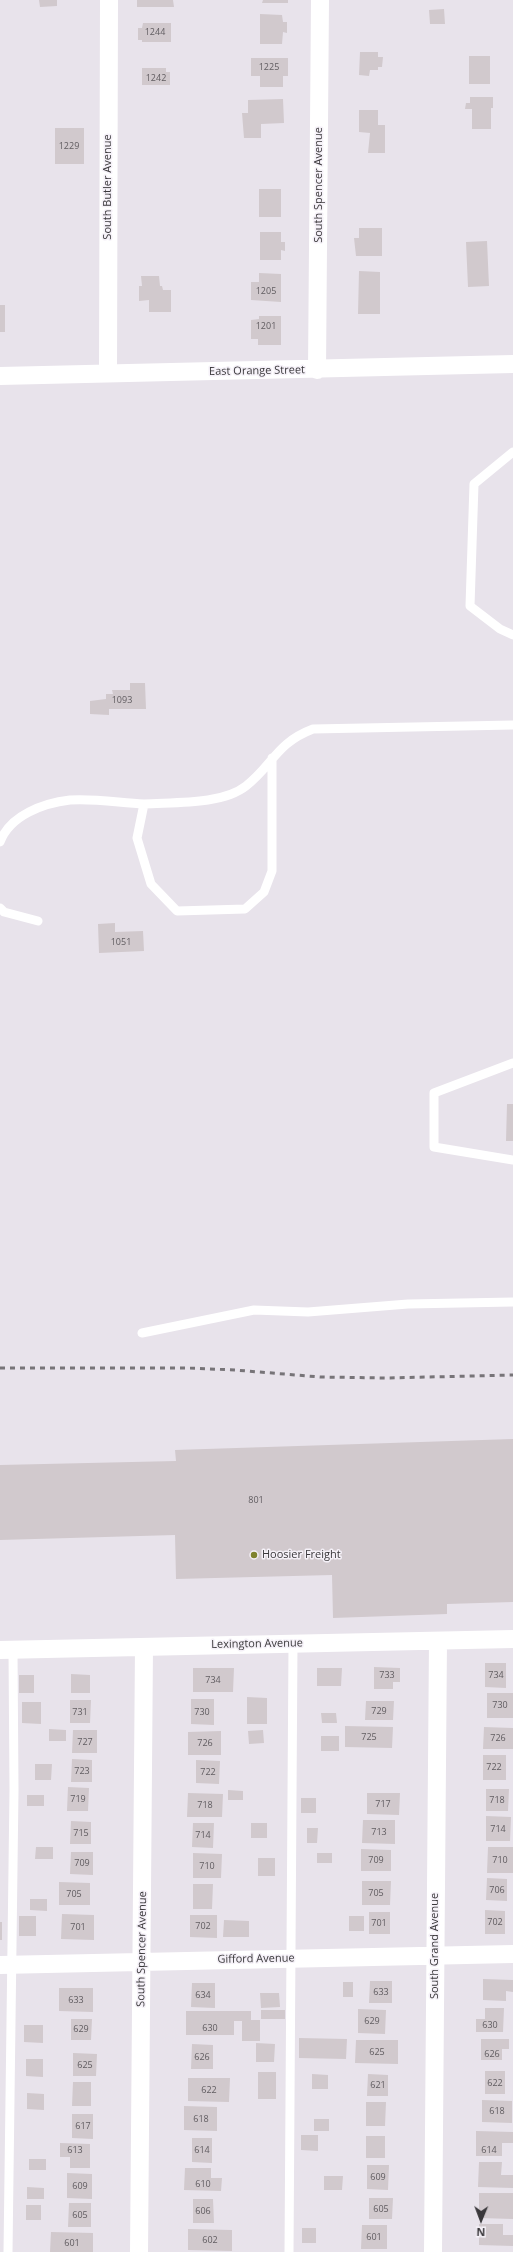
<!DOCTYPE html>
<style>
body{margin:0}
#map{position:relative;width:513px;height:2252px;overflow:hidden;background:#e8e3eb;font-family:"Open Sans",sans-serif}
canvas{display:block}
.north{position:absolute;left:461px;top:2200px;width:40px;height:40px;-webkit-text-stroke:3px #f5f1f8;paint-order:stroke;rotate:181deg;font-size:11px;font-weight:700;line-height:16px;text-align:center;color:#3a383b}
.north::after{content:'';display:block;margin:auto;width:14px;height:18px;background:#3a383b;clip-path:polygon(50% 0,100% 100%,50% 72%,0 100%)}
</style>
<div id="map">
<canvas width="513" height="2252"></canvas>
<div class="north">N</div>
</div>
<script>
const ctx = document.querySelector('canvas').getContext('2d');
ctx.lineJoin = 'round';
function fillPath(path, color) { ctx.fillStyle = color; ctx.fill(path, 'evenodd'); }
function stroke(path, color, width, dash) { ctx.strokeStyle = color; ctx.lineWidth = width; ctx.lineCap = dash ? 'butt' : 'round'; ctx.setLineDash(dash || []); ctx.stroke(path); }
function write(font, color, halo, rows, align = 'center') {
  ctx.font = font + ' "Open Sans",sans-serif'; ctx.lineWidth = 3; ctx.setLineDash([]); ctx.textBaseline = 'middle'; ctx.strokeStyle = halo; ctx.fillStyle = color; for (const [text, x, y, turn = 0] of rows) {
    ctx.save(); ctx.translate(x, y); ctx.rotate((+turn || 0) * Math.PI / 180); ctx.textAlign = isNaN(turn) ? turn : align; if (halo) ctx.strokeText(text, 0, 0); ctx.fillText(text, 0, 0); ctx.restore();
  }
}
fillPath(new Path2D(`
 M39 0H57V6L40 7Z
 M137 0H173L174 7H137Z
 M263 0H288V3H262Z
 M444 9 445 24H430L429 10Z
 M260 14 282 15 283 22H287V33L283 32 282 44H260Z
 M143 23H171V42H142V40H138V28H142Z
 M360 52H378V57H383L382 67H378V70H370L369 76 359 75Z
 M469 56H490V84H469Z
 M251 58H288V76H283V87H260V76H251Z
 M142 68H166V72H170V85H142Z
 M470 97H493V108H491V129H472V109H465L466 103H470Z
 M283 99 284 123 261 124V138H244L242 113H248V100Z
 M359 110H378V125H385V153H368L370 133 359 132Z
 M55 128H84V164H55Z
 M259 189H281V217H259Z
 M359 228H382V256H356L354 238H359Z
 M260 232H281V242H285V251L281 250V260H260Z
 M487 241 489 286 468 287 466 242Z
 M359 271 380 272V314H358Z
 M259 273 281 274V302L251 300V282H259Z
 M141 276H159L160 286H162L163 290H171V312H149V300L139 301V286H142Z
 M0 305H5V332H0Z
 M259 316H281V345H258V339H251V320L259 319Z
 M130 683H145L146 709H109V715L90 714V701L106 699V694H113L112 690H130Z
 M115 923V932L143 931 144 951 99 953 98 924Z
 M507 1104H513V1141H506Z
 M513 1439V1602L447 1604V1614L333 1618 332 1575 176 1579 175 1535 0 1540V1465L176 1461 175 1450Z
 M485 1663H506V1688L485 1687Z
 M374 1667 400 1668V1682H393V1689H374Z
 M193 1668H234L233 1692H193Z
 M317 1668H342L341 1686H317Z
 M71 1674 90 1675V1693H71Z
 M19 1675H34V1693H19Z
 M487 1693H513V1718H487Z
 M247 1697 267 1698V1724H247Z
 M191 1699H214V1725L191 1724Z
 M70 1700H91L90 1723H70Z
 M366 1701H394L393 1720H365Z
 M22 1702H41V1724L22 1723Z
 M321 1713H336L337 1723H322Z
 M345 1726 393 1727 392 1748 345 1747Z
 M484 1727 513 1728V1749H483Z
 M49 1729 66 1730V1741H49Z
 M73 1730H97V1753H72Z
 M263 1730 264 1743 249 1744 248 1731Z
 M221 1731V1755H188V1732Z
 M321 1736H339V1751H321Z
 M483 1755H506V1780H483Z
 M72 1759 92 1760V1782H71Z
 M196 1760 220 1761 219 1784 196 1783Z
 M35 1764H52L51 1780H35Z
 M68 1787 89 1788 88 1811H67Z
 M486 1789H509L508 1811H486Z
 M228 1790 243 1791V1800H228Z
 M188 1793 223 1794 222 1817H187Z
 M367 1793H400L399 1815 367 1814Z
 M27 1795H44V1806H27Z
 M301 1798H316V1813H301Z
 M486 1816 511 1817 510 1841H486Z
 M363 1820H395V1844L362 1843Z
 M71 1821 91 1822V1844H70Z
 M193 1823H214L213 1848 192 1847Z
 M251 1823H267V1838H251Z
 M307 1828H318L317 1843H307Z
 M36 1847H53V1859H35Z
 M488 1847H513V1873H487Z
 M361 1849 391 1850V1871H361Z
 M71 1852H93V1875L70 1874Z
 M193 1853 222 1854 221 1878H193Z
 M317 1853H332V1863H317Z
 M258 1858H275V1876H258Z
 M487 1878 507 1879V1901L486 1900Z
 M362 1881H391L390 1905H362Z
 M59 1882 90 1883V1905H59Z
 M193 1884H213L212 1909H193Z
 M30 1899H47V1911L30 1910Z
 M485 1910 505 1911V1934H485Z
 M369 1912H390V1934H369Z
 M62 1914 94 1915V1940L61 1939Z
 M190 1915H217V1938L190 1937Z
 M19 1916H36V1936H19Z
 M349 1916H364V1931H349Z
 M224 1920 249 1921V1937H223Z
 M0 1922H2V1940H0Z
 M483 1979 513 1980V1992L506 1991V2001L483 2000Z
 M370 1981H392V2003H369Z
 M343 1982H353V1997H343Z
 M192 1983H215V2008L191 2007Z
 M59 1988H93V2012L59 2011Z
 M260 1993H279L280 2007 261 2008Z
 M485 2008H504L503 2032H476V2019H485Z
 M358 2009 386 2010 385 2034 358 2033Z
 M261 2010H285V2019H261Z
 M186 2011H251V2020H260V2041H242V2021H234V2035H186Z
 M71 2019H92L91 2040H71Z
 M24 2025H43V2043L24 2042Z
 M299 2038 347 2039 346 2059 299 2058Z
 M481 2039H509V2049H502V2060H481Z
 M356 2040H398V2064L355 2063Z
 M256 2043 275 2044 274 2062H256Z
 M192 2044 213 2045V2069H191Z
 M73 2053 97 2054 96 2076H73Z
 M26 2059H43V2077L26 2076Z
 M485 2071H505V2094H485Z
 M258 2072H276V2099H258Z
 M312 2074 328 2075V2089H312Z
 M368 2074 388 2075V2096H367Z
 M188 2078H230L229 2102 188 2101Z
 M73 2082H91V2106H72Z
 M27 2093 44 2094V2110L27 2109Z
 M482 2100 512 2101V2123L482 2122Z
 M366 2102H386L385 2126H366Z
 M184 2106 217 2107V2131L184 2130Z
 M72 2114H93V2139L72 2138Z
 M314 2119H329V2131H314Z
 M476 2131 513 2132V2143H502V2156H476Z
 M301 2135H318V2151L301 2150Z
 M366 2136H385V2158H366Z
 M192 2138H212V2163L192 2162Z
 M60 2143 90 2144V2168H70V2157H60Z
 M29 2159H46V2170H29Z
 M479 2162H502L501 2175H513V2188L478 2187Z
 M367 2165H389L388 2190 367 2189Z
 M185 2168H211V2178H222L221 2191 184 2190Z
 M67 2173 92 2174V2199L67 2198Z
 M324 2176H343L342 2190H324Z
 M27 2187 44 2188V2199H27Z
 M479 2193H513V2219L479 2218Z
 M369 2198H393L392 2219H369Z
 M193 2199H213L214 2223H193Z
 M69 2203H91V2227H68Z
 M26 2205H41V2220H26Z
 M479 2224H503V2235H513V2246L479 2245Z
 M362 2225H387V2249H361Z
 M302 2228H316V2243H302Z
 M188 2229 232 2230V2251L188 2250Z
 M51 2232 93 2233V2252H50Z`), '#d1c9cd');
stroke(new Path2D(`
 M513 452 474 484 470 606 500 629 513 635
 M272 758V871L264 892 245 909 177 911 151 884 137 838 144 804C173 802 222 805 246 786 273 765 276 743 313 729L513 725
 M0 842C10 815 44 803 70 800 93 798 121 803 144 804
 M0 908 4 912 38 921
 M513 1063 434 1093V1147L513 1160
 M142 1333 254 1310 308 1312 408 1304 513 1302
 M8 2252 14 1790 13 1650
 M289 2252 293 1644`), '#fff', 9);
stroke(new Path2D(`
 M317 370 320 0
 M108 373 109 0
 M0 376 513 364
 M0 1650 513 1639
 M0 1965 513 1954
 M139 2252 144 1647
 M433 2252 438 1641`), '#fff', 18);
stroke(new Path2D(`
 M0 1368H187L235 1370 320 1377 387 1378 513 1375`), '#777478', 3, [5, 5]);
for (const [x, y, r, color] of [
 [254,1555,4,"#7f832e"]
]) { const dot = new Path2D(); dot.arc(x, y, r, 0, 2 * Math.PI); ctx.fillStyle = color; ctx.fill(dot); stroke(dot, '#f5f1f8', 1.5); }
write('9px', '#605c60', null, [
 ["1244",155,32],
 ["1225",269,67],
 ["1242",156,78],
 ["1229",69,146],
 ["1205",266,291],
 ["1201",266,326],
 ["1093",122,700],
 ["1051",121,942],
 ["801",256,1500],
 ["733",387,1675],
 ["734",496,1675],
 ["734",213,1680],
 ["730",500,1705],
 ["729",379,1711],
 ["731",80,1712],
 ["730",202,1712],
 ["725",369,1737],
 ["726",498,1738],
 ["727",85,1742],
 ["726",205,1743],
 ["722",494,1767],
 ["723",82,1771],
 ["722",208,1772],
 ["719",78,1799],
 ["718",497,1800],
 ["717",383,1804],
 ["718",205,1805],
 ["714",498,1829],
 ["713",379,1832],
 ["715",81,1833],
 ["714",203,1835],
 ["709",376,1860],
 ["710",500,1860],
 ["709",82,1863],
 ["710",207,1866],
 ["706",497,1890],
 ["705",376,1893],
 ["705",74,1894],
 ["702",495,1922],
 ["701",379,1923],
 ["702",203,1926],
 ["701",78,1927],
 ["633",381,1992],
 ["634",203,1995],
 ["633",76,2000],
 ["629",372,2021],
 ["630",490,2025],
 ["630",210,2028],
 ["629",81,2029],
 ["625",377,2052],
 ["626",492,2054],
 ["626",202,2057],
 ["625",85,2065],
 ["622",495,2083],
 ["621",378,2085],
 ["622",209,2090],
 ["618",497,2111],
 ["618",201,2119],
 ["617",83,2126],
 ["613",75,2150],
 ["614",202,2150],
 ["614",489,2150],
 ["609",378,2177],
 ["610",203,2184],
 ["609",80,2186],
 ["605",381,2209],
 ["606",203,2211],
 ["605",80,2215],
 ["601",374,2237],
 ["602",210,2240],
 ["601",72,2243]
]);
write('11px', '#3a383b', '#f5f1f8', [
 ["South Spencer Avenue",319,185,-90],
 ["South Butler Avenue",108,187,-90],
 ["East Orange Street",257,371,-1],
 ["Lexington Avenue",257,1644,-1],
 ["South Grand Avenue",435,1946,-90],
 ["South Spencer Avenue",142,1949,-89],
 ["Gifford Avenue",256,1959,-1]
]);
write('11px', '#3a383b', '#f5f1f8', [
 ["Hoosier Freight",262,1555]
], 'left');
</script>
